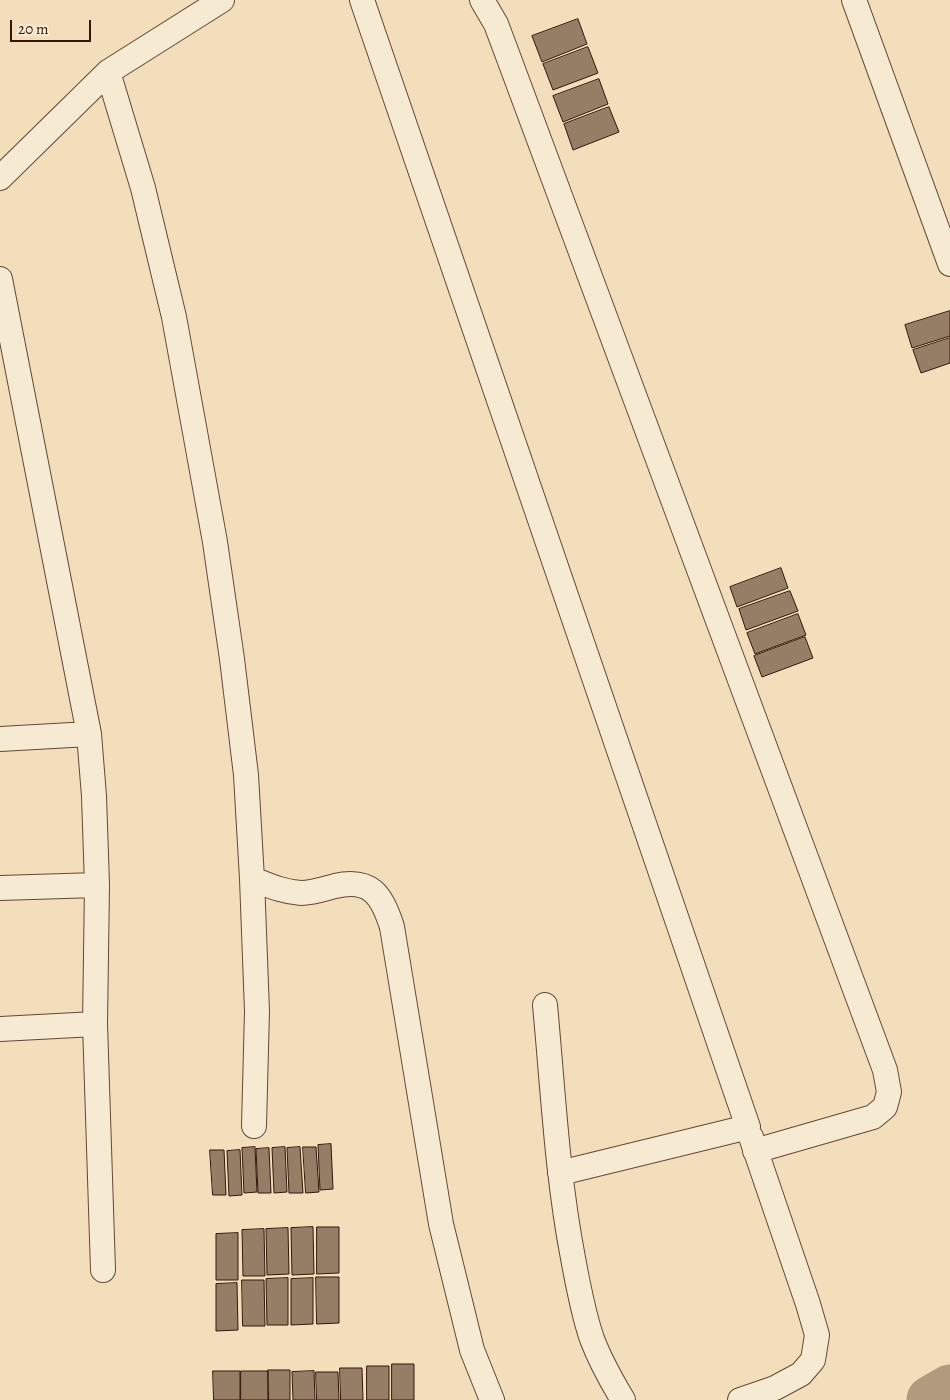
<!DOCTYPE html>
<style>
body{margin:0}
#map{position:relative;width:950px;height:1400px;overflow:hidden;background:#f2debb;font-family:Alegreya,serif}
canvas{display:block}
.scale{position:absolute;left:10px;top:20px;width:81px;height:22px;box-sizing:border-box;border:2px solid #331609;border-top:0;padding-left:6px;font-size:15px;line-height:18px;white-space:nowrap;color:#331609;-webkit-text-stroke:4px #f7ead3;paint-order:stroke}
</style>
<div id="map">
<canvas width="950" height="1400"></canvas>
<div class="scale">20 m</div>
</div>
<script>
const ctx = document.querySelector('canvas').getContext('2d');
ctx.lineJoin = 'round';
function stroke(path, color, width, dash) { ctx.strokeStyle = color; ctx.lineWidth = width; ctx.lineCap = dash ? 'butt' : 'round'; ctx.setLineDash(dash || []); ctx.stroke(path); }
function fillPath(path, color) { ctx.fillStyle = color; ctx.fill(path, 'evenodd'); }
stroke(new Path2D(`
 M931 1400 950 1389`), '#b19a7e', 49);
const building = new Path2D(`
 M578 19 587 44 542 62 532 36Z
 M588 47 598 73 553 90 543 64Z
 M599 79 608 104 563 122 553 96Z
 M609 107 619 132 573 150 564 124Z
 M950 311V336L912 348 905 325Z
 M950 338V363L921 373 913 350Z
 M781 568 788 588 737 607 730 587Z
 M790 591 798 611 746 630 739 609Z
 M798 614 806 635 755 654 747 633Z
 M805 637 813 658 762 677 754 656Z
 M331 1144 333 1189 320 1190 318 1145Z
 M255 1147 257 1192 244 1193 242 1148Z
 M285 1147 287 1192 274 1193 272 1148Z
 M300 1147 303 1193H289L287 1148Z
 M303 1147H316L319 1192 306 1193Z
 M269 1148 271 1193H258L256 1149Z
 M210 1150H224L226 1195H213Z
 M240 1150 242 1195 229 1196 227 1151Z
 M313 1227 314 1274 292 1275 291 1228Z
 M317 1227H339V1273L317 1274Z
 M288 1228 289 1274 267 1275 266 1229Z
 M264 1229 265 1276H243L242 1230Z
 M238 1233V1280H216V1234Z
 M316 1277H339V1323L317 1324Z
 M288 1278V1325H267L266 1279Z
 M313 1278V1324L291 1325V1279Z
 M242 1280H264L265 1326H243Z
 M237 1283 238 1330 216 1331V1284Z
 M392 1364H414V1400H392Z
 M367 1366H389V1400H367Z
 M340 1368H362L363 1400H341Z
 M268 1370H290V1400H269Z
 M213 1371H240V1400H214Z
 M241 1371H268V1400H241Z
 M314 1371 315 1400H293L292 1372Z
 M316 1372H338L339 1400H317Z`);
fillPath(building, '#967e66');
stroke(building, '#331609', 1);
const street = new Path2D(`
 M362 0 748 1127 560 1173
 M482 0 496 24 508 56 885 1070 889 1092 885 1107 873 1117 755 1151
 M854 0 950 264
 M108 72 143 188 174 317 215 542 232 659 246 775 252 879 257 1011 254 1126
 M0 178 108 72 222 0
 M0 279 89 734 94 796 97 885 95 1024 103 1270
 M0 739 89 734
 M252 879C268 885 283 892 301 893 312 893 324 889 335 886 371 878 382 895 392 927L441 1224 472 1350 492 1400
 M0 888 97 885
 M545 1005C553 1090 557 1175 573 1258 578 1285 583 1313 592 1339 600 1360 611 1380 623 1400
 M0 1029 95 1024
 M740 1400 775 1388 801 1374 813 1360 817 1335 808 1304 751 1137`);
stroke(street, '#634836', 26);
stroke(street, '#f7ead3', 24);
</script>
